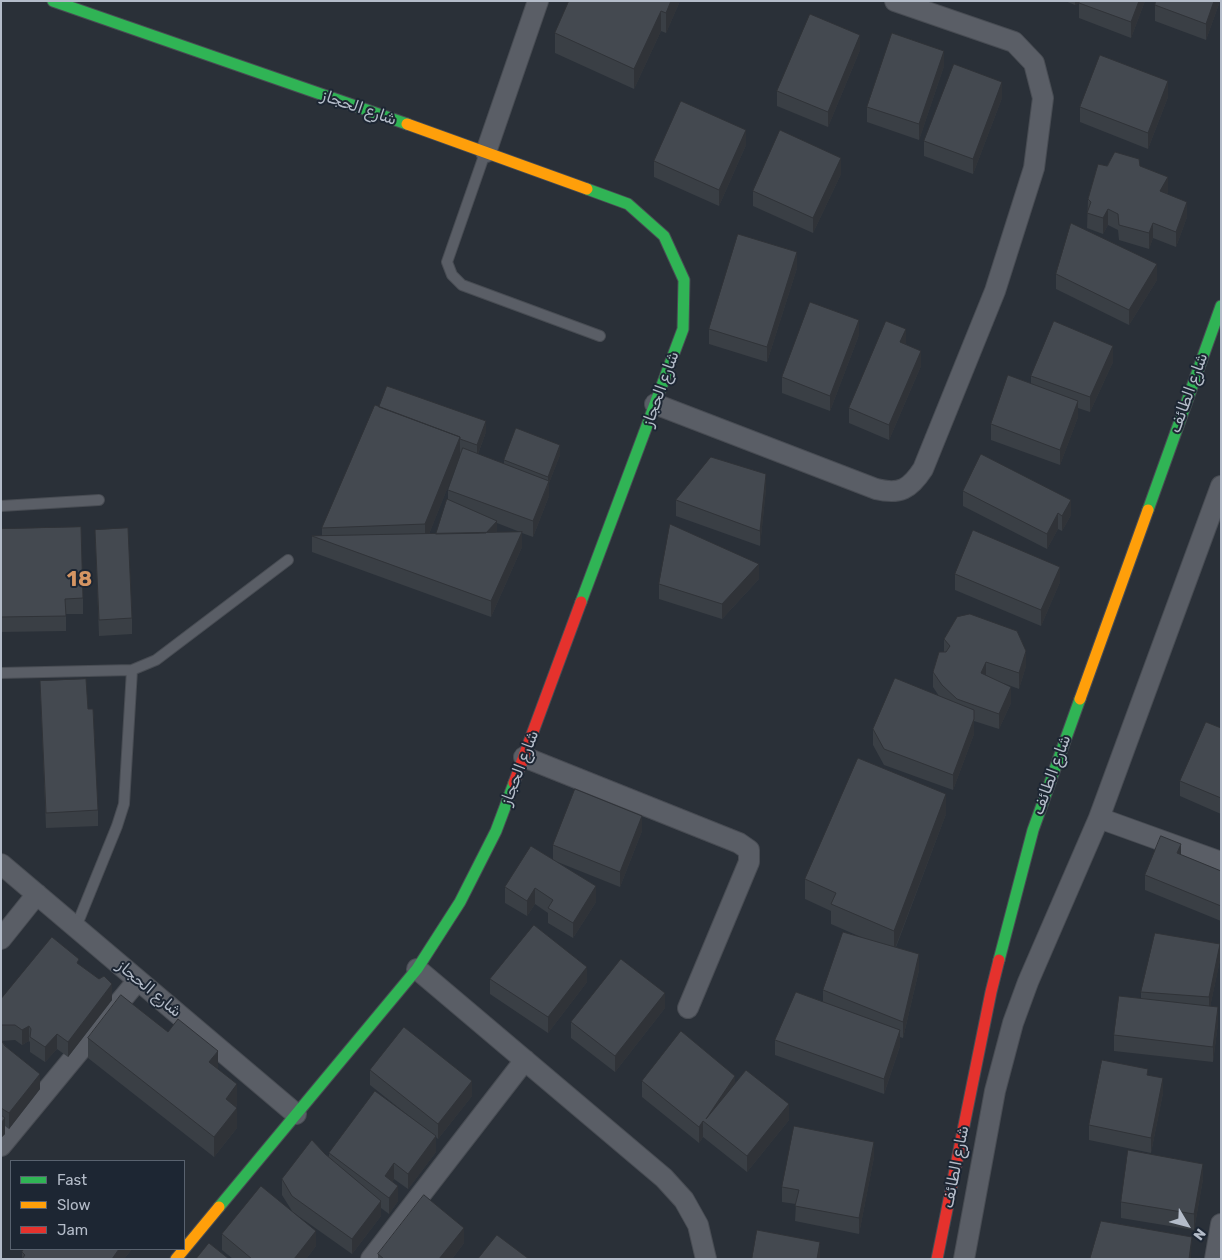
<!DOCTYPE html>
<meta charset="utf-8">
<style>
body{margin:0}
#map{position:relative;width:1222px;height:1260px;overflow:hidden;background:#2a3038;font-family:Rubik,sans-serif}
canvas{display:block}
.frame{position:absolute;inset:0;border:2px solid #b4bcc9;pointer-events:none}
.legend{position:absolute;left:10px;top:1160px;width:175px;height:90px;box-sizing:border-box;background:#1d2633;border:1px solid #59626f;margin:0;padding:6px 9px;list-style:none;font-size:15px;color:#b4bcc9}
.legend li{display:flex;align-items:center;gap:10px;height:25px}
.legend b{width:25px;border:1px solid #59626f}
.north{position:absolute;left:1162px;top:1200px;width:50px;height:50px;-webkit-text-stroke:4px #1d2633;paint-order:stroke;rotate:127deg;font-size:14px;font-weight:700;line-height:20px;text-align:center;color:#b4bcc9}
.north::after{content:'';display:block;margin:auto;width:18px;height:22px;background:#b4bcc9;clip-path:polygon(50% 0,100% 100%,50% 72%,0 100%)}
</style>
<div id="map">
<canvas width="1222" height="1260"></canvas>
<div class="frame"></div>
<ul class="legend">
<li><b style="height:6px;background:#30b455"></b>Fast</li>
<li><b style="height:6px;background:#ff9f0a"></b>Slow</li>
<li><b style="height:6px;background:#e5322d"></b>Jam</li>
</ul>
<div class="north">N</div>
</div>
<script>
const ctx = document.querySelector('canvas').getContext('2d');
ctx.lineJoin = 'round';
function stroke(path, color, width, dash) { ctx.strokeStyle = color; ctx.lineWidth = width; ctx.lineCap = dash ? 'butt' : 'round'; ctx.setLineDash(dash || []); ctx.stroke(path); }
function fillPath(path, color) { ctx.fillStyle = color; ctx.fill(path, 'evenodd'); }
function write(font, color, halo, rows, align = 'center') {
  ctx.font = font + ' Rubik,"Noto Naskh Arabic",sans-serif'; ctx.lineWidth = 4; ctx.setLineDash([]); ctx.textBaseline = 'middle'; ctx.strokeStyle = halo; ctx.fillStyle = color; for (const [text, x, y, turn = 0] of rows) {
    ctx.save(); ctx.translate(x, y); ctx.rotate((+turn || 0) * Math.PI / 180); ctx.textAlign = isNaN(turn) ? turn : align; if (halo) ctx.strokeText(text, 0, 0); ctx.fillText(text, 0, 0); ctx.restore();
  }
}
const lane = new Path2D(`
 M485 153 447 262 452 275 462 285 600 336
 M1 506 99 500
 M1 673 132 670 156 660 288 560
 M76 927 117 826 124 804 132 670`);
const street = new Path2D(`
 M486 152 538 1
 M655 404 876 489C900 495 910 489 923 469L995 291 1034 168 1043 98 1034 63 1014 42 895 1
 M524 757 739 843 749 850V862L688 1008
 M1099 818 1221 862
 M1 864 296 1114
 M1 939 37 894
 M417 969 664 1178 684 1200 698 1225 706 1259
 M1 1146 138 980
 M371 1259 525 1060
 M964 1259 995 1091 1013 1023 1028 982 1099 818 1221 486
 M1215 1259 1221 1224`);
const fast = new Path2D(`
 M53 1 407 124
 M1148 510 1221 306
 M581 602 683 329 684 280 664 236 628 204 587 189
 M999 960 1033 830 1080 699
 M219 1207 417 969 460 902 496 831 514 783`);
const slow = new Path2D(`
 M407 124 587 189
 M1080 699 1148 510
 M176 1259 219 1207`);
const jam = new Path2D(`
 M514 783 581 602
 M937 1259 991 992 999 960`);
stroke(lane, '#484c53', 12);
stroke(street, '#484c53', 22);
stroke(fast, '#484c53', 13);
stroke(slow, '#484c53', 13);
stroke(jam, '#484c53', 13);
stroke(lane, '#5a5e66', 10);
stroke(street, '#5a5e66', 20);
stroke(fast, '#30b455', 11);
stroke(slow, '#ff9f0a', 11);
stroke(jam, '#e5322d', 11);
fillPath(new Path2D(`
 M569 1H680L666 33 661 31 634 89 555 53V33Z
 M1065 1H1145L1131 38 1079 18V3L1075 5Z
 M1156 1H1220L1206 40 1155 21V5Z
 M860 50 828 127 777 106V91Z
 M944 66 919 140 867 122V107Z
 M1168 97 1148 149 1080 122V107Z
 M1002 98 973 174 924 156V141Z
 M746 145 719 206 654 177V161Z
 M1107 166H1140L1168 192 1167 194 1187 217 1176 247 1153 238 1149 249 1119 240 1118 230 1108 225 1103 234 1087 228 1088 199Z
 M841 174 813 233 753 206V191Z
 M797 268 767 362 709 344V329Z
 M1056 274 1157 280 1129 325 1056 289Z
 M859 335 830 411 782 393V377Z
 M906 345 921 366 889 440 849 423V408Z
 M1113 362 1090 412 1078 408V417L1060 465 991 440V424L1031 384V376Z
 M379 407 486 432 478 454 504 464V460L560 455 549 483V496L533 537 522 533V547L491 617 312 552V536H322V528ZM457 464 448 490V500L436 534H429ZM497 523 520 532H496L497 531Z
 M766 489 760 546 676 516V500Z
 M963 491 1071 515 1062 531 1058 529 1047 549 963 506Z
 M1 529 83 598V614H66V631L1 632Z
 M95 530 132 618V634L99 636Z
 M955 574 1060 582 1041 626 955 590Z
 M759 579 722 619 659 599V584Z
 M944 639 1026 666 1019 689 1003 683 1011 703 999 729 974 721V734L953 790 884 765 873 745V729L939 696 933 687V672L944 652Z
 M40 681 88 709 98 810V826L46 828Z
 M1221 728V814L1180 796V781Z
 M946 814 896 947 919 970 903 1038 900 1037V1046L884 1094 775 1055V1040L823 1002V990L863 938 831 924V911L805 899V879Z
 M642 831 620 887 555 861 596 902 573 938 548 923V913L535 904 527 916 505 903V887L553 860V845Z
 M1181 855 1221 871V921L1145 890V875Z
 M1220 960 1210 1007 1218 1023 1213 1062 1114 1051V1035L1141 999V992Z
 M79 965 112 1000 68 1057 57 1049 45 1062 30 1052V1042L29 1041 22 1045 15 1040 2 1041 40 1089 9 1129 5 1126V1134L1 1138V999Z
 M490 979 587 982 548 1033 490 994Z
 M665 1008 615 1072 571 1038V1022Z
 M168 1032 237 1105 236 1107 237 1128 214 1157 88 1058V1038Z
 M370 1070 472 1096 438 1139 436 1137V1152L408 1189 394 1179 392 1182 398 1201 389 1214 381 1208V1216L352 1254 294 1213 316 1246 306 1259H233L222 1250V1234L292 1211 282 1195V1179L325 1154 329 1157V1153L414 1120 370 1085Z
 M1148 1075 1163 1093 1151 1153 1089 1140V1125Z
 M642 1081 735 1083 789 1120 747 1172 703 1137 699 1143 642 1097Z
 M874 1157 859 1234 795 1221 796 1204 782 1202V1187Z
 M1203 1179 1194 1230 1121 1218V1202Z
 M464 1243 452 1259H378V1254Z
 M24 1249H132L124 1259H22V1252Z`), '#3a3f45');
fillPath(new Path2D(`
 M671 1H680L666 33V13Z
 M1075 1H1082V2L1075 5Z
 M1139 1H1145L1131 38V22Z
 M1214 1H1220L1206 40V24Z
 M661 11V31L634 89V69Z
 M860 35V50L828 127V112Z
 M944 51V66L919 140V124Z
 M1168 81V97L1148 149V133Z
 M1002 82V98L973 174V159Z
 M746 130V145L719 206V190Z
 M841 158V174L813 233V218Z
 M1168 177V192L1160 207V191Z
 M1187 202V217L1176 247V232Z
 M1108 209V225L1103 234V218Z
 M1153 223V238L1149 249V233Z
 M797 252V268L767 362V347Z
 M1157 264V280L1129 325V310Z
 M859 320V335L830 411V396Z
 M906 329V345L900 342Z
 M1113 346V362L1090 412V397Z
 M921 351V366L889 440V425Z
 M1078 401V417L1060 465V450Z
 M486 421V432L477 456V445Z
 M460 437V457L425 544V524Z
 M560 445V455L549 483V496L533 537V521L548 485V477Z
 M766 474V489L760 546V531Z
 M1071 500V515L1062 531V516Z
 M1058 513V529L1047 549V534Z
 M497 521V531L485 544V533Z
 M522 532V547L491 617V601Z
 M759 564V579L722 619V604Z
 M1060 567V582L1041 626V610Z
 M1026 651V666L1019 689V673Z
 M986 662V677L981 673Z
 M1011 687V703L999 729V714Z
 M974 719V734L953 790V775Z
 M946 794V814L894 951V931Z
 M642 816V831L620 887V872Z
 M1181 844V859L1177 853Z
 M596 886V902L573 938V923Z
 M535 888V904L527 916V901Z
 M1220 944V960L1209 1012V997Z
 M919 954V970L903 1038V1022Z
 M587 967V982L548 1033V1017Z
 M112 984V1000L68 1057V1042Z
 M665 993V1008L615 1072V1056Z
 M1218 1007V1023L1213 1062V1047Z
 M29 1026V1041L22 1045V1030Z
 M900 1030V1046L884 1094V1079Z
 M57 1034V1049L45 1062V1047Z
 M218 1051V1071L209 1062Z
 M40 1074V1089L9 1129V1113Z
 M735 1076V1092L706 1119Z
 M1163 1078V1093L1151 1153V1138Z
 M472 1081V1096L438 1139V1124Z
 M237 1084V1105L226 1119V1099Z
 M789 1104V1120L747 1172V1156Z
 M237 1108V1128L214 1157V1137Z
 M5 1118V1134L1 1138V1123Z
 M703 1121V1137L699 1143V1127Z
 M436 1136V1152L408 1189V1174Z
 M874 1142V1157L859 1234V1218Z
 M394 1163V1179L385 1192V1176Z
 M1203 1164V1179L1194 1230V1214Z
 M398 1186V1201L389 1214V1198Z
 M381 1201V1216L352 1254V1239Z
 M464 1228V1243L452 1259H439Z
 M316 1231V1246L306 1259H294Z
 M1192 1237 1191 1259H1189Z
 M820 1242V1259H817Z
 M119 1249H132L124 1259H112Z`), '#303338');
const building = new Path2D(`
 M569 1H671L666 13 661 11 634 69 555 33Z
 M1080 1H1139L1131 22 1079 3Z
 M1156 1H1214L1206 24 1155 5Z
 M810 14 860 35 828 112 777 91Z
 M892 33 944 51 919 124 867 107Z
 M1100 55 1168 81 1148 133 1080 107Z
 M954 64 1002 82 973 159 924 141Z
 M681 101 746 130 719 190 654 161Z
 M780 130 841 158 813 218 753 191Z
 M1115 152 1139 159 1140 166 1168 177 1160 191 1187 202 1176 232 1153 223 1149 233 1119 225 1118 214 1108 209 1103 218 1087 213 1091 202 1088 199 1098 164 1107 166Z
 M1071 223 1157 264 1129 310 1056 274Z
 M738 234 797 252 767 347 709 329Z
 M810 302 859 320 830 396 782 377Z
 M886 321 906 329 900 342 921 351 889 425 849 408Z
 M1054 321 1113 346 1090 397 1031 376Z
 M1008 375 1078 401 1060 450 991 424Z
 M387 386 486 421 477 445 460 439V437L379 407Z
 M375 405 460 437 425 524 322 528Z
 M516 428 560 445 548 477 504 460Z
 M463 448 549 481 533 521 448 490Z
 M981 454 1071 500 1062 516 1058 513 1047 534 963 491Z
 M711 457 766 474 760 531 676 500Z
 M447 499 497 521 486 533 436 534Z
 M670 524 759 564 722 604 659 584Z
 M81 527 83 598 65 599 66 616 1 617V529Z
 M128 528 132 618 99 620 95 530Z
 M973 530 1060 567 1041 610 955 574Z
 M522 532 491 601 312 536Z
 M970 614 1017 631 1026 651 1019 673 986 662 981 673 1011 687 999 714 957 699 942 685 933 672 939 652H946L950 646 944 639 957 617Z
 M895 678 974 710V719L953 775 884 749 873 729Z
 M86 679 88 709H93L98 810 46 813 40 681Z
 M1206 722 1221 728V798L1180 781Z
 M858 758 946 794 894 931 831 904 836 893 805 879Z
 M575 789 642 816 620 872 553 845Z
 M1161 836 1181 844 1177 853 1221 871V906L1145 875Z
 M531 846 596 886 573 923 548 908 553 900 535 888 527 901 505 887Z
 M534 925 587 967 548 1017 490 979Z
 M843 932 919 954 903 1022 823 990Z
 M1155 933 1220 944 1209 997 1141 992Z
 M52 937 79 959 77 963 99 979 104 976 112 984 68 1042 57 1034 45 1047 30 1037 31 1029 29 1026 22 1030 15 1025H1V999Z
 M621 959 665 993 615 1056 571 1022Z
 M796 992 900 1030 884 1079 775 1040Z
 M121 995 168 1032 178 1019 218 1051 209 1062 237 1084 226 1099 237 1108 214 1137 88 1038Z
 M1119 996 1218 1007 1213 1047 1114 1035Z
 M404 1027 472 1081 438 1124 370 1070Z
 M681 1031 735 1076 706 1119 746 1070 789 1104 747 1156 703 1121 699 1127 642 1081Z
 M1 1040 5 1046 40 1074 9 1113 1 1108Z
 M1102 1060 1148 1069 1147 1075 1163 1078 1151 1138 1089 1125Z
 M375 1091 436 1136 408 1174 394 1163 385 1176 398 1186 389 1198 329 1153Z
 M1 1115 5 1118 1 1123Z
 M794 1126 874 1142 859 1218 795 1206 799 1190 782 1187Z
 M312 1140 325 1154 381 1201 352 1239 292 1196 282 1179Z
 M1128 1150 1203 1164 1194 1214 1121 1202Z
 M261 1186 316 1231 294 1259H252L222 1234Z
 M424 1195 464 1228 439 1259H384L378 1254Z
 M1101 1221 1192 1237 1189 1259H1090Z
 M757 1230 820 1242 817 1259H752Z
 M497 1235 529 1259H478Z
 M209 1243 229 1259H196Z
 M24 1249H119L112 1259H22L25 1255 22 1252Z`);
fillPath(building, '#444950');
stroke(building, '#303338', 1);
write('16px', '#b4bcc9', '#1d2633', [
 ["شارع الحجاز",359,108,19],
 ["شارع الحجاز",661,389,-70],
 ["شارع الطائف",1189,393,-70],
 ["شارع الحجاز",520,768,-69],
 ["شارع الطائف",1052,775,-70],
 ["شارع الحجاز",149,989,40],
 ["شارع الطائف",956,1167,-79]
]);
ctx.letterSpacing = '1px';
write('bold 21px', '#d59563', '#1d2633', [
 ["18",80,580]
]);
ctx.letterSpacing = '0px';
</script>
